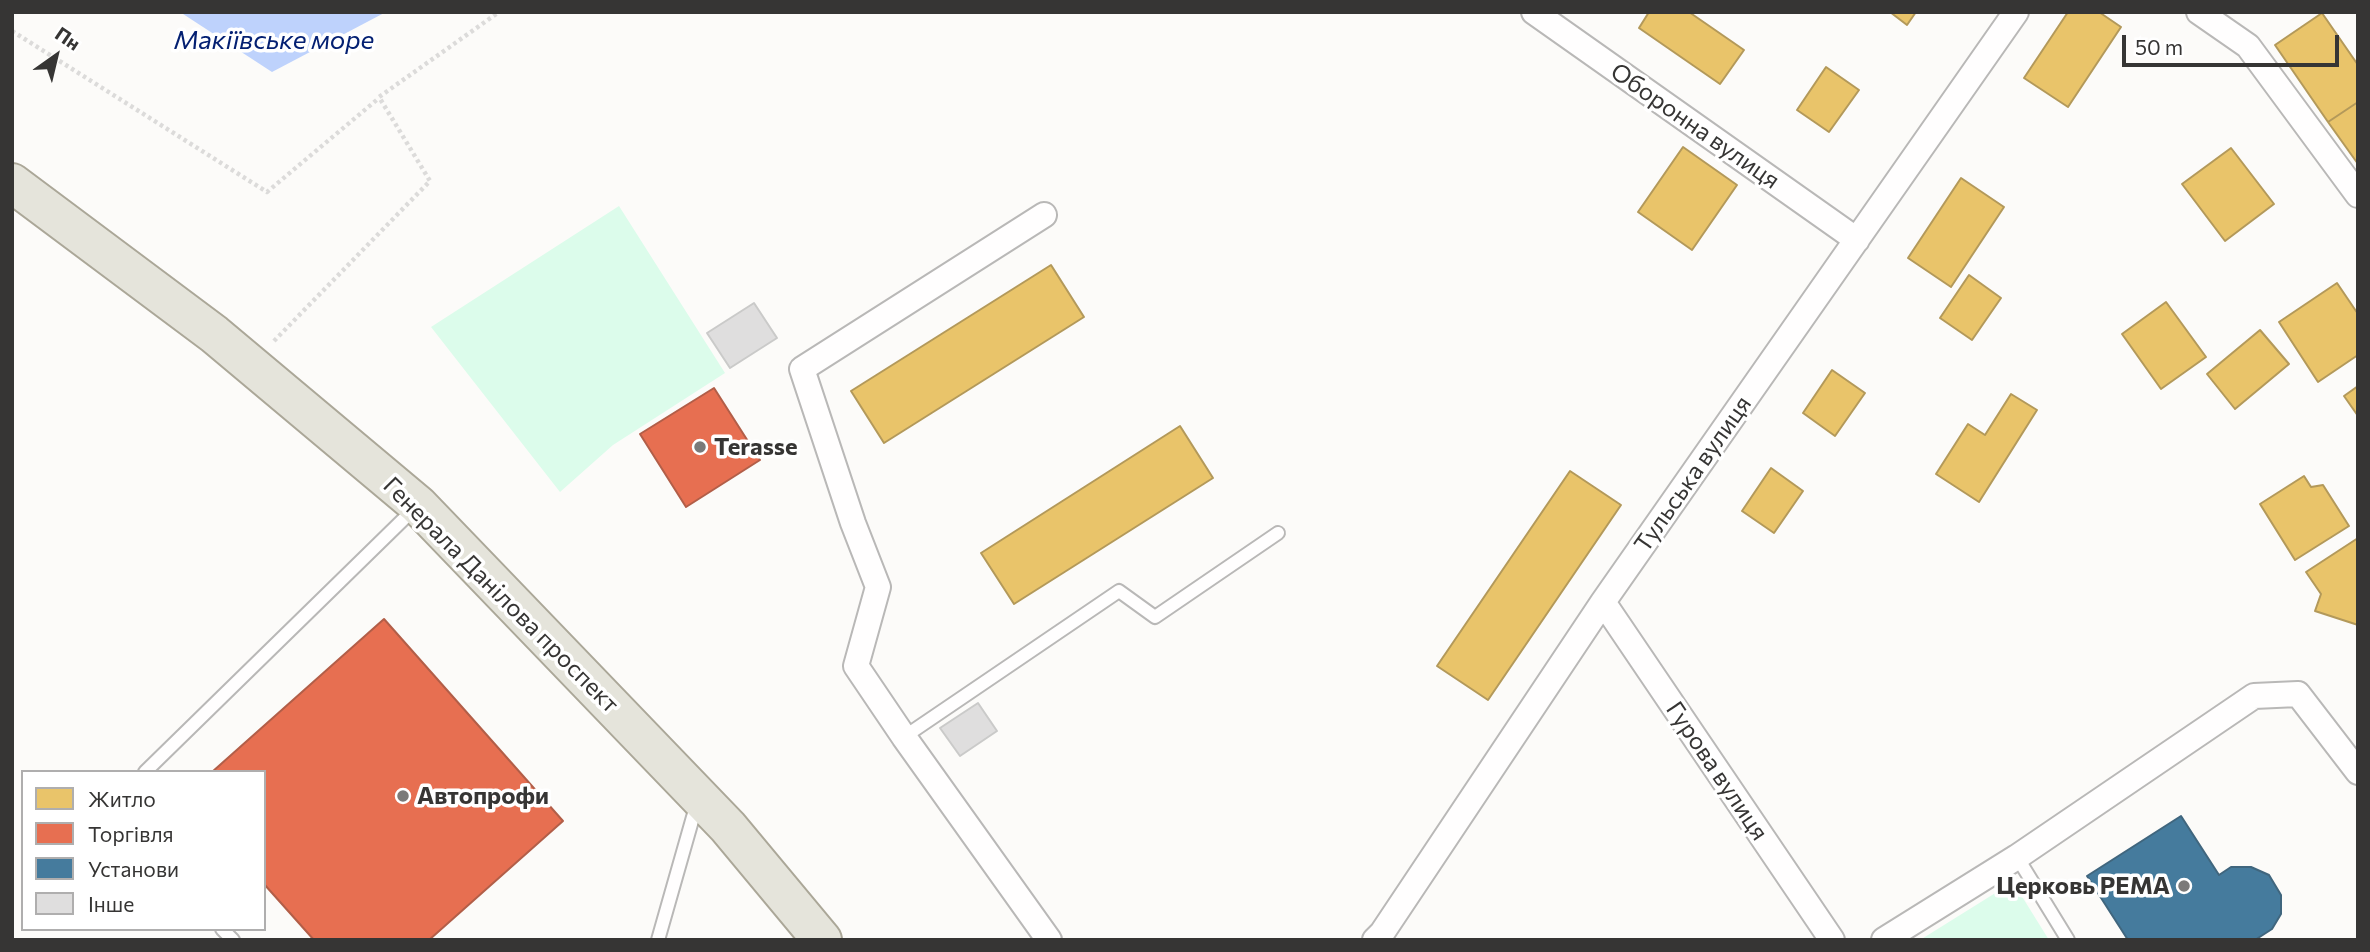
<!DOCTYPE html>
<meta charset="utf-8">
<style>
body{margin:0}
#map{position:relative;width:2370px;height:952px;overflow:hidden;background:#fcfbf9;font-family:Commissioner,sans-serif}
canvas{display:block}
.frame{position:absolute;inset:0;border:14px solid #363534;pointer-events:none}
.legend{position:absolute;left:21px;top:770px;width:245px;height:161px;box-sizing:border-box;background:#fff;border:2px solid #afaeae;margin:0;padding:9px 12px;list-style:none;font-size:21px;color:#363534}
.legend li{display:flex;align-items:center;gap:14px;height:35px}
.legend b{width:35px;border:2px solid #afaeae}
.north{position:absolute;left:21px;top:21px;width:70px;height:70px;-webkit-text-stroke:5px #fff;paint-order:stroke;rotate:34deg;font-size:19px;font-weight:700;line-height:28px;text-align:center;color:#363534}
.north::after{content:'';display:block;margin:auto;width:24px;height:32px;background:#363534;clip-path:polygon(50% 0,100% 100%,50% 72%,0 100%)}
.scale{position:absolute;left:2122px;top:35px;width:217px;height:32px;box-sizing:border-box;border:4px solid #363534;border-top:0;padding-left:9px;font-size:21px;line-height:24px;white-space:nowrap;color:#363534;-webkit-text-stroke:5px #fff;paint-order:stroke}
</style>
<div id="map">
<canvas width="2370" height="952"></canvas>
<div class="frame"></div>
<ul class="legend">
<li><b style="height:19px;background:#e9c46a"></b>Житло</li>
<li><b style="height:19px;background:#e76f51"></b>Торгівля</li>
<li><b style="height:19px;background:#457b9d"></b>Установи</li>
<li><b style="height:19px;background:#dfdede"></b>Інше</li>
</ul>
<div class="north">Пн</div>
<div class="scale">50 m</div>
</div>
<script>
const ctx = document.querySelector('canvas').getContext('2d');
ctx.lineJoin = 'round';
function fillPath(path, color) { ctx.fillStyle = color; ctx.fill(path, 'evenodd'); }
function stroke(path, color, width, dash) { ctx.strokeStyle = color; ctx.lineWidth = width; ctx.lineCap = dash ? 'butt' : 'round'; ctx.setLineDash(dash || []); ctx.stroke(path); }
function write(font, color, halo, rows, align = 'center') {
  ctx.font = font + ' Commissioner,sans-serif'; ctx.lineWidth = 7; ctx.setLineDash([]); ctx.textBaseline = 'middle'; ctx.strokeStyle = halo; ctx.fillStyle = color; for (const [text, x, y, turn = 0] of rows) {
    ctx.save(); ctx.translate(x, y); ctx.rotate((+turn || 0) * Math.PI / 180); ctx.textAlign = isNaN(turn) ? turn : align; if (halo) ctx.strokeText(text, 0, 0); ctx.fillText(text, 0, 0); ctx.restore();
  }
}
fillPath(new Path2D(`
 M619 206 725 373 613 445 560 492 431 327Z
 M2013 882 2049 940H1920Z`), '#dcfceb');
fillPath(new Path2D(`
 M180 12H386L272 72Z`), '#bed2fc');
const homes = new Path2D(`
 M1649 12H1689L1744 50 1720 84 1639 28Z
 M1890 12H1916L1907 25Z
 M2068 12H2099L2121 27 2068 107 2024 78Z
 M2322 13 2358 65V102L2328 122 2275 45Z
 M1826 67 1859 90 1829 132 1797 110Z
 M2358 102V164L2328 122Z
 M1683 147 1737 185 1692 250 1638 212Z
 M2231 148 2274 204 2225 241 2182 184Z
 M1961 178 2004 207 1951 287 1908 258Z
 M1051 265 1084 317 884 443 851 391Z
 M1969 275 2001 298 1972 340 1940 318Z
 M2337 283 2358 314V355L2318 382 2279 322Z
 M2166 302 2206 357 2161 389 2122 334Z
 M2260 330 2289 364 2235 409 2207 374Z
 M1832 370 1865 393 1835 436 1803 413Z
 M2358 386V416L2344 396Z
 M2011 394 2037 410 1979 502 1936 474 1968 424 1985 435Z
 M1180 426 1213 478 1014 604 981 553Z
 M1771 468 1803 491 1774 533 1742 511Z
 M1570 471 1621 505 1488 700 1437 666Z
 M2304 476 2311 487 2323 485 2349 526 2295 560 2260 504Z
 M2358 538V625L2315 611 2321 594 2306 572Z`);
fillPath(homes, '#e9c46a');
stroke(homes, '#b3995a', 2);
const shops = new Path2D(`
 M714 388 760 460 686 507 640 434Z
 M384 619 563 821 429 940H314L264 884V772H212Z`);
fillPath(shops, '#e76f51');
stroke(shops, '#b25e48', 2);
const public = new Path2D(`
 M2181 816 2219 875 2231 867H2251L2269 875 2281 895V914L2272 929 2255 940H2128L2087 876Z`);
fillPath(public, '#457b9d');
stroke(public, '#40667e', 2);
const building = new Path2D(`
 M754 303 777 338 730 368 707 333Z
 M978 703 997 731 960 756 940 728Z`);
fillPath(building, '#dfdede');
stroke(building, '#cacac9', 2);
const lane = new Path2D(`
 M904 737 1119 591 1155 617 1278 533
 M145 772 415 508
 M2017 857 2068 940
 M222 929 233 940
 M658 940 697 803`);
const street = new Path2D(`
 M1534 12 1857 240
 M2199 12 2248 46 2358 195
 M1044 215 802 369 853 523 878 587 856 666 904 737 1049 940
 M1603 602 1832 940
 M1375 940 1382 933 1603 602 2016 12
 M1884 940 2017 857 2254 696 2298 694 2358 772`);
const primary = new Path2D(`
 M12 183 214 334 418 505 728 827 822 940`);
stroke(lane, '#b9b8b7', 16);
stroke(street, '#b9b8b7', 28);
stroke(primary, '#aba798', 42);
stroke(new Path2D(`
 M12 31 267 192 379 98
 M274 341 430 181 379 97 499 12`), '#dcdbda', 4.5, [3.5, 3.5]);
stroke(lane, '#fffefe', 12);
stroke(street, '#fffefe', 24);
stroke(primary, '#e5e4db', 38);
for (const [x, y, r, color] of [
 [700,447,7,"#7b7a79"],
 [403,796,7,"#7b7a79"],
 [2184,886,7,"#7b7a79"]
]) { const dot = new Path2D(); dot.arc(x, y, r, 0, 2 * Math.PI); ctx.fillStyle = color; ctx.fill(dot); stroke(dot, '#fff', 2.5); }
write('24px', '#363534', '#fff', [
 ["Оборонна вулиця",1695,126,35],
 ["Тульська вулиця",1693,474,-55],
 ["Генерала Данілова проспект",501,595,45],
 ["Гурова вулиця",1717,771,56]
]);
write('bold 24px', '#363534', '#fff', [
 ["Terasse",714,447],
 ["Автопрофи",417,796],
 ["Церковь РЕМА",2170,886,"right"]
], 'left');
write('italic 26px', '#042072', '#fff', [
 ["Макіївське море",274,40]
]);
</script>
